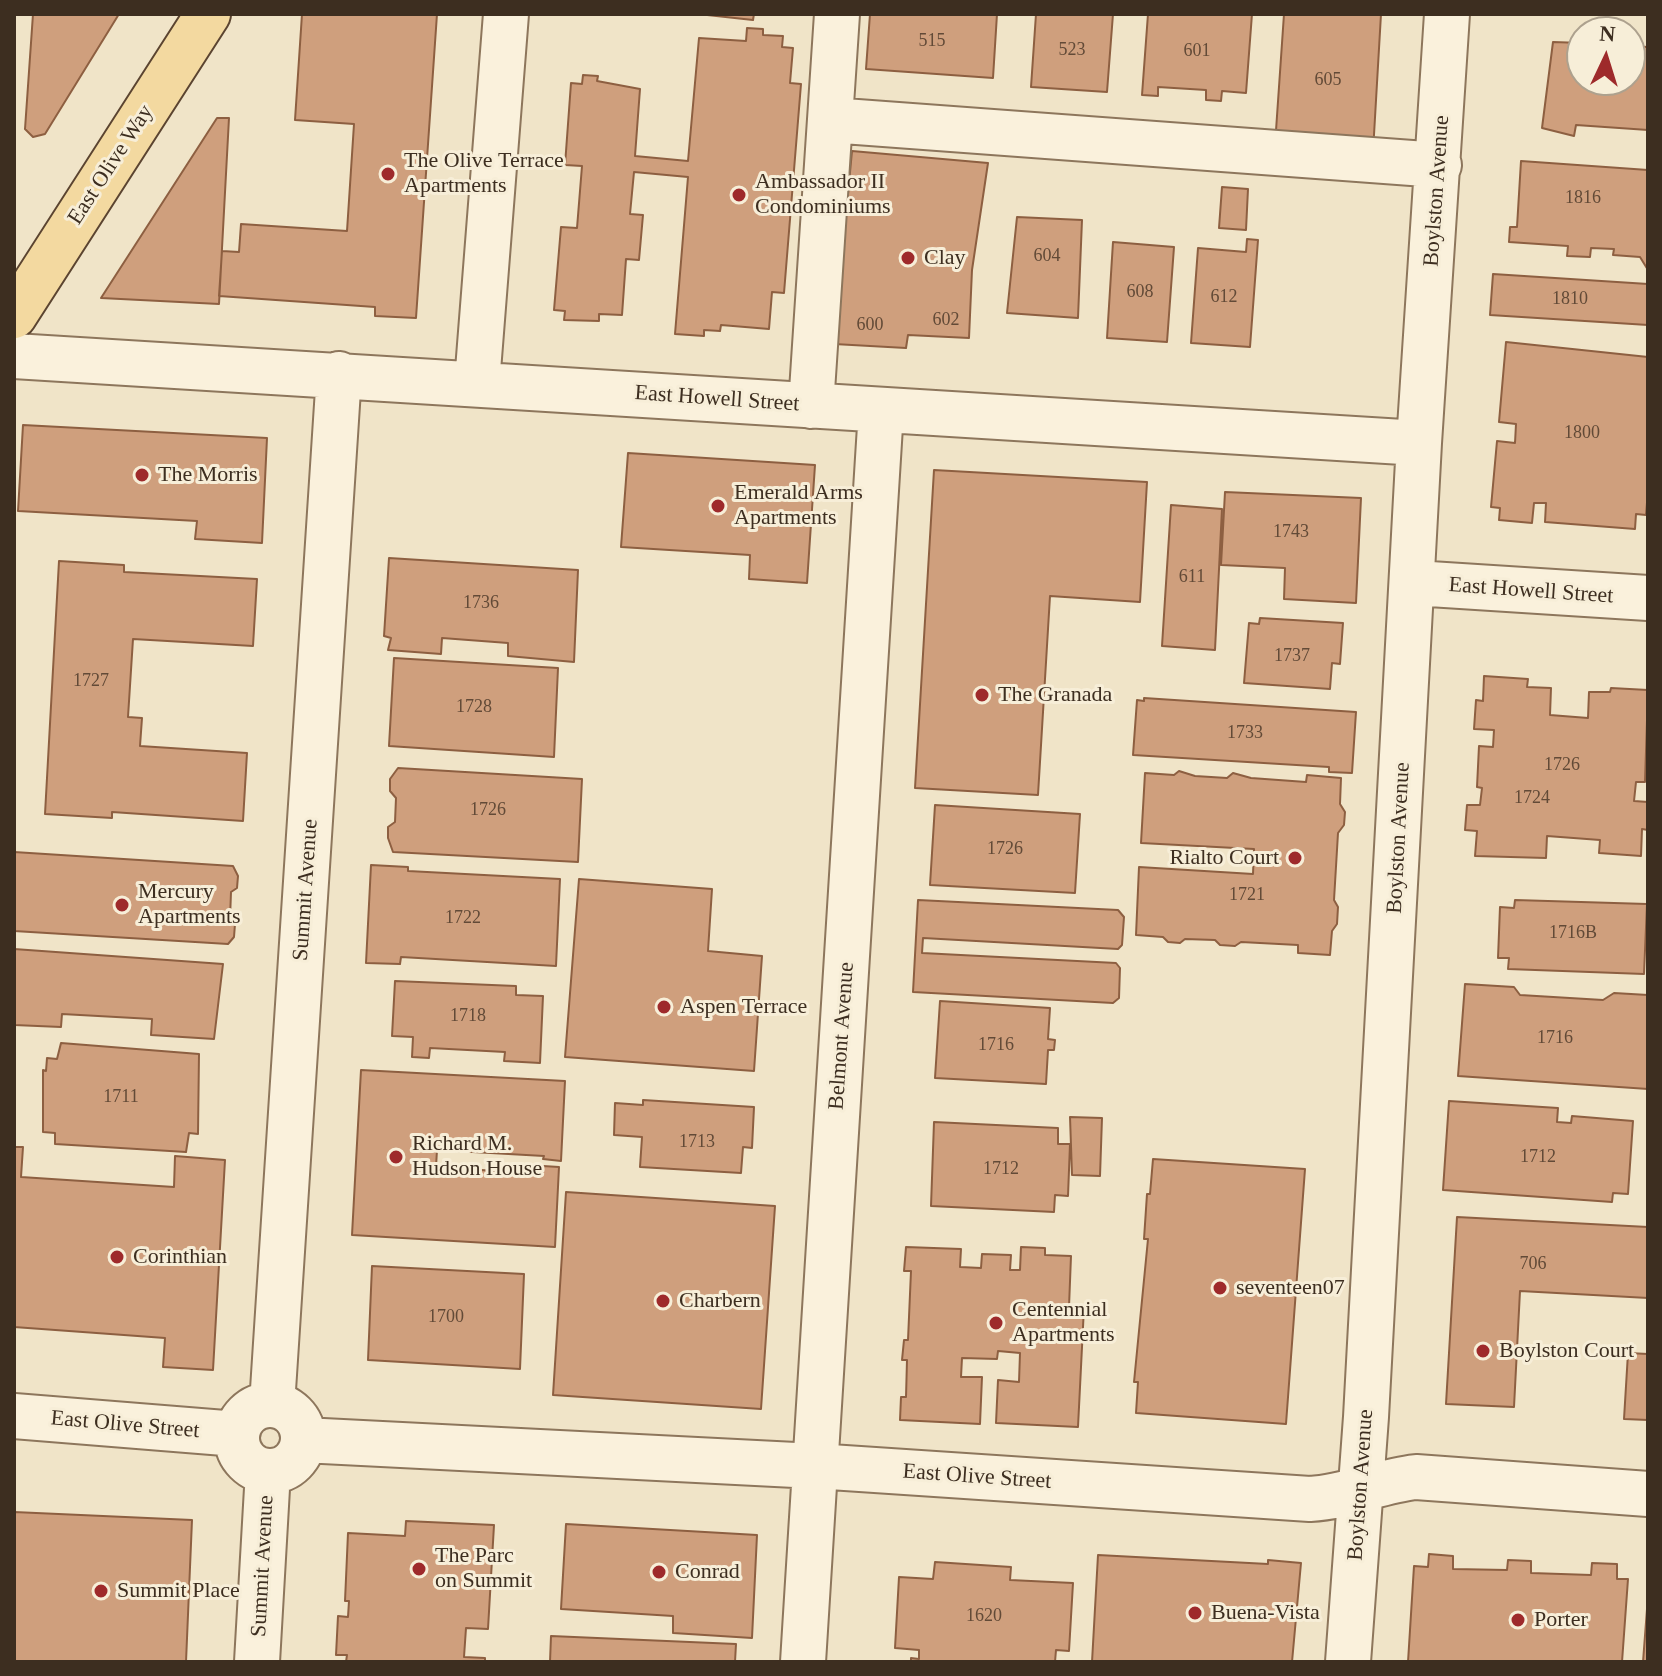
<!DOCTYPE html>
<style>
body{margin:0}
#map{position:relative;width:1662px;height:1676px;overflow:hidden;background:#f0e4c8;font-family:"Times New Roman",serif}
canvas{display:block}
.frame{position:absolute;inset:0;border:16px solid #3d2e20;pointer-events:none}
.north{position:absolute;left:1566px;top:16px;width:80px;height:80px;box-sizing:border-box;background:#f7eed8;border:2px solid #ada18e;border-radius:50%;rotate:4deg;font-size:22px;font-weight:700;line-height:32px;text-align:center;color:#3d2e20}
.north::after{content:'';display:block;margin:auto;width:28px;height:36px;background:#9e2a2b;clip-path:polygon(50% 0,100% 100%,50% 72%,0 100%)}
</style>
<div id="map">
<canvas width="1662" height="1676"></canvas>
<div class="frame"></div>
<div class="north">N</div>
</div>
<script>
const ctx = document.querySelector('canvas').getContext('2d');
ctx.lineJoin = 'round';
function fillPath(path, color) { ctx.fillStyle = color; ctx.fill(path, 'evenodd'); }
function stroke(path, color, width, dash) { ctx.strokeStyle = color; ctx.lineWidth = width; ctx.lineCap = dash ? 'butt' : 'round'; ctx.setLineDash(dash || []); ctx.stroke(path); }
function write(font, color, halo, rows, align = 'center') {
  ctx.font = font + ' "Times New Roman",serif'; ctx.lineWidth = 6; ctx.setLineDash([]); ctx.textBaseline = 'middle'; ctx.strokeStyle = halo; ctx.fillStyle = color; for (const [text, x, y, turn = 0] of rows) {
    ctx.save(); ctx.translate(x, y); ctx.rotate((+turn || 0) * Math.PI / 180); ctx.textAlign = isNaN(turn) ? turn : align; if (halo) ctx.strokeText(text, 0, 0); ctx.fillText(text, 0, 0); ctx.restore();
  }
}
const building = new Path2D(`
 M33 14H119L45 134 33 137 25 129Z
 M302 14H437L416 318 375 316V307L219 296 222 251 239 252 241 224 347 231 354 124 295 120Z
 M698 14H754L753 20Z
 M870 14H997L993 78 866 69Z
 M1036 14H1113L1107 92 1031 87Z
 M1148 14H1252L1246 93 1222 91 1221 101 1206 100V90L1158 87V96L1142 95Z
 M1284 14H1381L1373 152 1275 145Z
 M747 28 763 29V35L783 36 782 47 793 48 790 83 801 84 784 293 772 292 769 329 721 325 720 331 704 330V336L675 334 688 177 634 172 630 214 643 215 639 260 626 259 622 315 599 314V321L564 320 565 311 554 310 561 227 577 228 582 166 565 165 571 83 582 84 583 75 598 76 597 81 640 89 635 156 688 161 699 38 746 41Z
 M1553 42 1582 43V80H1630V46L1648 47V130L1576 125 1574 136 1542 128Z
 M217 118H229L219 304 101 298Z
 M852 151 988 163 972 270 969 338 908 335 906 348 834 344Z
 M1521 161 1648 170V270L1640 257 1613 255 1614 249 1591 248 1590 257 1567 256 1568 246 1509 242 1510 227H1517Z
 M1222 187 1248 189 1246 230 1219 228Z
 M1017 217 1082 220 1078 318 1007 313Z
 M1247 239 1258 240 1250 347 1191 343 1198 248 1246 252Z
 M1113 242 1174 247 1167 342 1107 338Z
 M1493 274 1648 284V325L1490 315Z
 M1506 342 1648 357V490L1646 515 1636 514 1635 529 1545 522 1546 503H1534L1532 523 1499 520 1500 508 1491 507 1497 441 1515 443 1516 424 1499 422Z
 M23 425 267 438 262 543 195 539 197 521 18 511Z
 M628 453 815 465 807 583 749 579 750 555 621 547Z
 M934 470 1147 482 1140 602 1050 596 1038 795 915 788Z
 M1225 492 1361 498 1356 603 1284 599 1285 568 1221 565Z
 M1171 505 1222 509 1215 650 1162 646Z
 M389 558 578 570 574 662 508 656V643L442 638 441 654 388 650 391 638 384 636Z
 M59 561 124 565V572L257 579 253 646 133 639 128 717 142 718 140 746 247 753 243 821 112 812V818L45 814Z
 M1260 618 1343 623 1340 664 1332 663 1330 689 1244 683 1249 623 1259 624Z
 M394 658 558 668 554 757 389 746Z
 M1484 676 1528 679 1527 687 1551 688 1550 715 1588 718 1589 692H1610L1611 688 1648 690 1645 782H1636L1634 801 1648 802V830L1642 829 1641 856 1599 853 1600 840 1547 836 1546 858 1475 856 1477 831 1465 830 1467 805H1480L1482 788 1477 787 1479 746 1493 747 1494 730 1474 729 1476 700 1483 701Z
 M1144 698 1356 712 1352 773 1329 772V767L1133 755 1137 700 1144 701Z
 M398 768 582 779 578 862 393 852 388 838V827L395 822 396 798 390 791V779Z
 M1179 771 1195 776 1227 778 1233 773 1251 778 1306 782 1307 775 1341 778 1340 804 1345 812 1344 825 1338 833 1334 900 1338 907 1337 924 1332 931 1330 955 1298 953V945L1241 942 1235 946 1220 945 1215 940 1185 939 1180 943 1168 942 1163 937 1136 935 1139 867 1253 874 1254 849 1141 843 1145 773 1174 775Z
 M935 805 1080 814 1075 893 930 885Z
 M14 852 233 866 238 876 237 888 231 892 230 919 235 924 234 937 228 944 14 931Z
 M371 865 408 867V871L560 879 556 966 401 957 400 964 366 963Z
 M579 879 712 889 708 951 762 956 754 1071 565 1057Z
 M918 900 1118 910 1124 917 1122 945 1118 949 923 938 922 953 1116 963 1120 968 1119 998 1113 1003 913 992Z
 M1515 900 1647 904 1644 974 1508 969 1509 958H1498L1500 907 1514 908Z
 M14 949 223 964 214 1039 151 1035 152 1019 62 1014 61 1027 14 1025Z
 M395 981 516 986V995L543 996 540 1063 504 1061 505 1052 430 1048 429 1058 412 1057 413 1037 392 1036Z
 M1465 984 1514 987 1520 995 1603 1000 1614 993 1648 995V1089L1458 1076Z
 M940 1001 1050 1008 1048 1039 1055 1040 1054 1050H1048L1046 1084 935 1078Z
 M61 1043 199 1054 198 1134 189 1133 186 1152 55 1144V1133L43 1132V1070L46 1071 47 1058 57 1059Z
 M361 1070 565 1081 561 1161 543 1159 544 1156 437 1150 436 1167 542 1174 543 1166 559 1167 555 1247 352 1235Z
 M643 1100 754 1107 752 1148 743 1147 741 1173 640 1167 642 1137 614 1135 615 1103 643 1105Z
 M1449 1101 1558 1108 1557 1122 1571 1123 1572 1116 1633 1121 1628 1194 1613 1193 1612 1202 1443 1190Z
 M1070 1117 1102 1118 1100 1176 1072 1175Z
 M934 1122 1058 1128V1144H1070L1068 1196 1055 1195 1054 1212 931 1206Z
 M14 1147H23L21 1177 174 1187 175 1156 225 1160 213 1370 163 1367 165 1338 14 1327Z
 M1153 1159 1305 1169 1286 1424 1136 1413 1138 1382H1134L1148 1239H1144L1147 1194H1150Z
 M566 1192 775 1206 761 1409 553 1395Z
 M1457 1217 1648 1227V1298L1520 1291 1514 1407 1446 1404Z
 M906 1247 961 1249 960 1267 981 1268 982 1254 1011 1255 1010 1270H1020L1021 1247 1045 1248V1255L1071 1256 1069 1307H1084L1078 1427 996 1423 998 1380 1019 1382 1020 1353 998 1351 997 1359 962 1358 961 1377H982L980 1424 900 1420 901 1397H906L907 1360H902L904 1340H908L911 1271H904Z
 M372 1266 524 1274 520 1369 368 1360Z
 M1628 1353 1648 1354V1420L1624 1419Z
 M14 1512 192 1520 186 1662H14Z
 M406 1521 494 1525 488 1629 466 1628 464 1657 485 1658V1662H346L347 1655H336L338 1616 348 1617 349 1601H345L348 1533 405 1536Z
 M566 1524 757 1535 752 1638 673 1633V1616L561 1609Z
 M1429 1554 1453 1556V1569L1507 1570 1508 1560 1531 1561V1573L1591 1575 1592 1563 1617 1564V1579H1628L1622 1662H1408L1414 1566 1428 1567Z
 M1098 1555 1268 1564V1560L1301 1563 1292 1662H1092Z
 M935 1562 1011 1567 1010 1580 1073 1583 1069 1651 1056 1650 1055 1662H911V1658L919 1659V1650L895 1648 899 1577 933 1579Z
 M1647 1609 1648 1662H1643Z
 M551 1636 736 1644 735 1662H550Z`);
fillPath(building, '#cf9f7d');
stroke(building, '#8d5f41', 2);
const minor = new Path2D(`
 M830 120 1439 165
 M14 356 1419 443
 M477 383 506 14
 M811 406 837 14
 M1414 583 1648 598
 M272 1405 339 374
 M237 1438a33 33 0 1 1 66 0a33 33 0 1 1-66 0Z
 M14 1416 237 1434
 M303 1440 815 1466 1310 1499C1348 1497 1380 1481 1416 1477L1648 1494
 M257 1662 268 1471
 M803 1662 881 410
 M1348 1662 1366 1417 1419 443 1447 14`);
const major = new Path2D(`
 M14 316 208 14`);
stroke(minor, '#8d765c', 48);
stroke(major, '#5b4430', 48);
stroke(minor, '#faf1dc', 44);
stroke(major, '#f3d9a0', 44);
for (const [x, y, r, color] of [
 [388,174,8,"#9e2a2b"],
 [739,195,8,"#9e2a2b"],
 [908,258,8,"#9e2a2b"],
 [142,475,8,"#9e2a2b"],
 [718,506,8,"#9e2a2b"],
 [982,695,8,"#9e2a2b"],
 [1295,858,8,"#9e2a2b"],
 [122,905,8,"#9e2a2b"],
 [664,1007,8,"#9e2a2b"],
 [396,1157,8,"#9e2a2b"],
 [117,1257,8,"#9e2a2b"],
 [1220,1288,8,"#9e2a2b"],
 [663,1301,8,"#9e2a2b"],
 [996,1323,8,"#9e2a2b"],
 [1483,1351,8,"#9e2a2b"],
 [419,1569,8,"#9e2a2b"],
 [659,1572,8,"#9e2a2b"],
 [101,1591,8,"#9e2a2b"],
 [1195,1613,8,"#9e2a2b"],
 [1518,1620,8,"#9e2a2b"]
]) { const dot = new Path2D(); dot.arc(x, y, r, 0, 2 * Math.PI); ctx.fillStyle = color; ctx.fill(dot); stroke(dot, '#f7eed8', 3); }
write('18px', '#624a37', null, [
 ["515",932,41],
 ["523",1072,50],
 ["601",1197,51],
 ["605",1328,80],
 ["1816",1583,198],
 ["604",1047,256],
 ["608",1140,292],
 ["612",1224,297],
 ["1810",1570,299],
 ["602",946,320],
 ["600",870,325],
 ["1800",1582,433],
 ["1743",1291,532],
 ["611",1192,577],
 ["1736",481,603],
 ["1737",1292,656],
 ["1727",91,681],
 ["1728",474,707],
 ["1733",1245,733],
 ["1726",1562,765],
 ["1724",1532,798],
 ["1726",488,810],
 ["1726",1005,849],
 ["1721",1247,895],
 ["1722",463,918],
 ["1716B",1573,933],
 ["1718",468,1016],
 ["1716",1555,1038],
 ["1716",996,1045],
 ["1711",121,1097],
 ["1713",697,1142],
 ["1712",1538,1157],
 ["1712",1001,1169],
 ["706",1533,1264],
 ["1700",446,1317],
 ["1620",984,1616]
]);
write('22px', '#3d2e20', '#f7eed8', [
 ["The Olive Terrace",404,161],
 ["Apartments",404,186],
 ["Ambassador II",755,182],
 ["Condominiums",755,207],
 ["Clay",924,258],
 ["The Morris",158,475],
 ["Emerald Arms",734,493],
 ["Apartments",734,518],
 ["The Granada",998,695],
 ["Rialto Court",1279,858,"right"],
 ["Mercury",138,892],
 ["Apartments",138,917],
 ["Aspen Terrace",680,1007],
 ["Richard M.",412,1144],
 ["Hudson House",412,1169],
 ["Corinthian",133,1257],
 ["seventeen07",1236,1288],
 ["Charbern",679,1301],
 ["Centennial",1012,1310],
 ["Apartments",1012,1335],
 ["Boylston Court",1499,1351],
 ["The Parc",435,1556],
 ["on Summit",435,1581],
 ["Conrad",675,1572],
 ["Summit Place",117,1591],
 ["Buena-Vista",1211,1613],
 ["Porter",1534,1620]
], 'left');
write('22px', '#3d2e20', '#f7eed8', [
 ["East Olive Way",111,165,-57],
 ["Boylston Avenue",1437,191,-86],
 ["East Howell Street",717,399,4],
 ["East Howell Street",1531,591,4],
 ["Boylston Avenue",1399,838,-87],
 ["Summit Avenue",306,890,-86],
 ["Belmont Avenue",842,1036,-86],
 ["East Olive Street",125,1425,5],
 ["East Olive Street",977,1477,4],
 ["Boylston Avenue",1361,1485,-86],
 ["Summit Avenue",263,1566,-87]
]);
</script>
